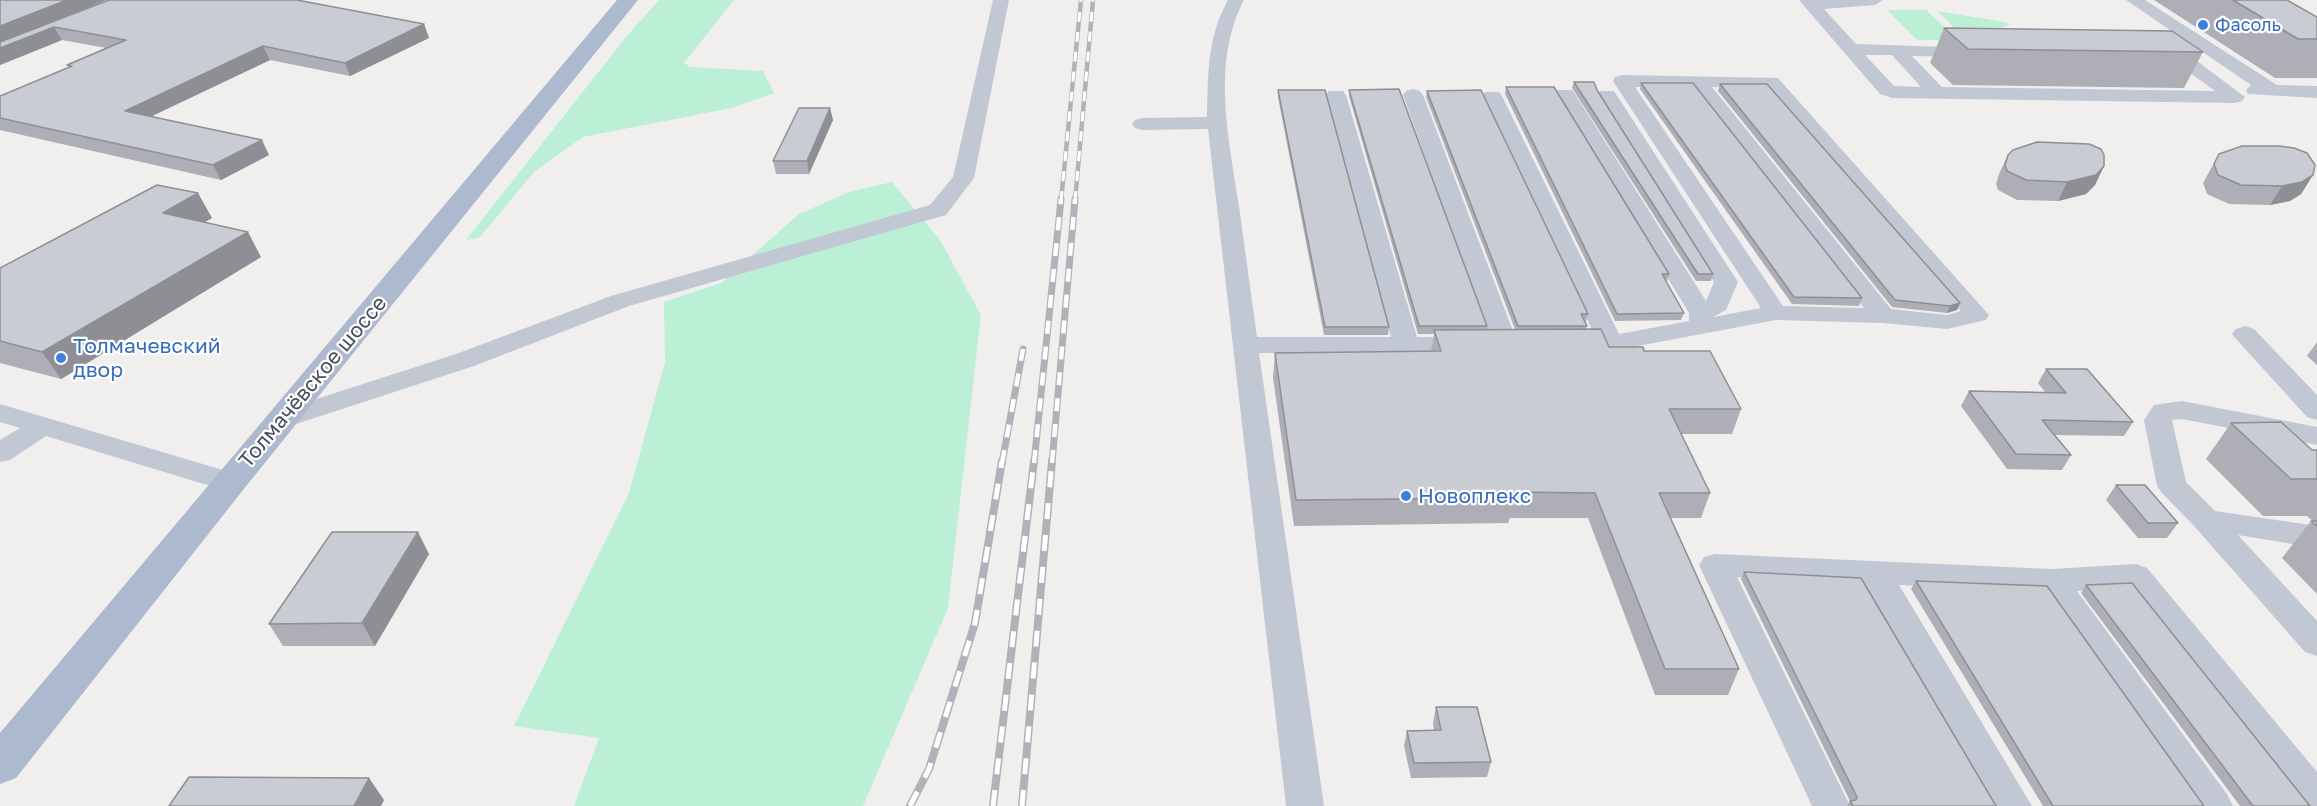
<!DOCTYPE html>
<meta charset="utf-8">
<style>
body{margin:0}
canvas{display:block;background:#f1eeee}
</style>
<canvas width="2317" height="806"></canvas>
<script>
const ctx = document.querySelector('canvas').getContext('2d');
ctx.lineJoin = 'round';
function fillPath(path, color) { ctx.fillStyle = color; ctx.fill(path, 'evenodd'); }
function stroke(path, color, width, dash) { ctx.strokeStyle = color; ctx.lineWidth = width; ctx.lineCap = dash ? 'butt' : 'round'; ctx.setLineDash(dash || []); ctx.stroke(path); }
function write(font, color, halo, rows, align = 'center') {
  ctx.font = font + ' "Golos Text",sans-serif'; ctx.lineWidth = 4.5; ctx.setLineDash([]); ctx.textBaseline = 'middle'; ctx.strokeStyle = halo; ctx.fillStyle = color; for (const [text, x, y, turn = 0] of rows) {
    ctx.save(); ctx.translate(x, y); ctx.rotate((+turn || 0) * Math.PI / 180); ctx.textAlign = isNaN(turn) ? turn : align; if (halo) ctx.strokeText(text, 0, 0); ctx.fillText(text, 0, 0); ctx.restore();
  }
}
fillPath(new Path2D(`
 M659 0H734L684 63 690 67 763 71 774 93 732 108 583 137 534 172 480 237 466 240 626 37Z
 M1887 10H1926L1958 40H1917Z
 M1937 11 2005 22 2011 24 1968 41Z
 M892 182 940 240 981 315 948 608 863 806H574L599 738 514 726 629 493 665 362 664 302 721 283 799 214 849 192Z`), '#bbf0d7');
fillPath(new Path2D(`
 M993 0H1009L974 178 946 215 629 306 474 366 293 425 283 428 273 425 269 419 273 413 456 354 611 296 930 205 953 177Z
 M1228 0H1244C1211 62 1229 140 1239 206 1245 250 1251 294 1257 337H1391L1326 95 1329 91H1343L1346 95 1417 337H1467L1476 340 1480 345 1476 350 1467 353H1259L1324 806H1286L1208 129 1142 130 1135 128 1132 124 1135 120 1142 118 1207 117C1208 76 1207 37 1228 0Z
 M1799 0H1883L1875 5 1824 9 1856 44 1976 48 1979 52 1976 56 1970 57 1912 56 1942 87 2215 91 2174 61 2155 59 2152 55 2155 51 2185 52 2245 97 2242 101 2235 103 1892 98 1880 94ZM1865 55H1892L1921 87 1894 86Z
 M2126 0H2145L2277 85 2317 86V98L2248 94 2246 90 2251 85Z
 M1622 75 1778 78 1989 315 1986 320 1947 329 1883 323 1776 320 1611 351 1572 352 1563 349 1559 344 1563 339 1595 336 1482 96 1485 92H1499L1502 96 1619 334 1689 321V313L1555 94 1558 90H1572L1575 94 1706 301 1714 282 1597 95 1600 91H1614L1738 282 1726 310 1713 317 1761 308 1613 81 1615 77ZM1635 87H1692L1864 308 1783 306ZM1712 87 1766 88 1961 311 1947 315 1891 309Z
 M1413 89 1420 91 1423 95 1518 344 1514 349 1505 352 1496 349 1492 344 1403 95 1406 91Z
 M2245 326 2254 329 2317 395V420L2307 417 2236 339 2232 334 2236 329Z
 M2182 401 2317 427V445L2182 419 2172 420 2186 482 2215 511 2317 526V548L2238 535 2317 621V656L2305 652 2195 527 2162 493 2157 486 2144 420 2154 405Z
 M0 404 240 475 245 482 240 489 230 492 46 436 10 460 0 462V440L20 428 0 422Z
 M1715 554 2052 569 2136 564 2147 568 2317 772V806H2300L2128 588 2077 591 2227 794 2233 806H2193L2043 592 1899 585 2032 806H1993L1865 584 1737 577 1850 806H1812L1699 565 1704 557Z`), '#c1c8d4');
fillPath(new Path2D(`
 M617 0H638L243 490 16 778 0 784V733Z`), '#adb9ce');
const railFar2 = new Path2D(`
 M1061 201 1081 0
 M1075 201 1093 0`);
const railFar1 = new Path2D(`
 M1002 463 1023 349
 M1034 463 1061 199
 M1052 463 1075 199`);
const rail = new Path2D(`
 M910 806 929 769 975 623 1002 461
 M993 806 1034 461
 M1022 806 1052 461`);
stroke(railFar2, '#b0b2b9', 4.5);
stroke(railFar1, '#b0b2b9', 7);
stroke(rail, '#b0b2b9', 8);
stroke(railFar2, '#fff', 3, [10]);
stroke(railFar1, '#fff', 4.5, [13]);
stroke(rail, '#fff', 5, [16]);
fillPath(new Path2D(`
 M0 0H106L52 22 306 2 424 24 429 38 350 76 270 60 152 116 269 155 221 180 0 130V96L69 67 67 65 106 48 62 40 0 65Z
 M2154 0H2287L2317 17V78H2275Z
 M1944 28 2203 52 2184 88 1953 85 1930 63Z
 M1574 82 1597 90 1713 274 1711 281H1696L1572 88Z
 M1641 83 1862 298 1859 306 1792 304 1640 89Z
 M1720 84 1960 303 1957 310 1947 313 1892 307 1718 91Z
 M1506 87 1669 274 1667 281H1666L1684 313 1681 320 1615 321 1505 94Z
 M1278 90 1389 327 1388 335H1324L1278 97Z
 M1349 90 1487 326V330L1515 329 1426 97 1427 91 1588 314 1586 321H1585L1587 326 1586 329 1609 347 1644 351 1741 409 1732 434H1681L1710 493 1701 518H1671L1739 669 1728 695H1655L1588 518H1510L1508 523 1294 526 1273 378 1275 353 1431 351 1434 334H1418L1349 96Z
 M830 108 833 120 809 174H776L773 161Z
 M2219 154 2313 175 2301 194 2290 201 2270 205 2229 204 2207 194 2203 183Z
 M2008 155 2104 166 2095 185 2086 194 2058 201 2017 200 1998 190 1996 184 1999 174Z
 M212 218 205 222 261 257 61 379 0 363V268Z
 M2317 342V365L2307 356Z
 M2046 369 2133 422 2124 436 2055 435 2071 455 2062 470 2007 469 1961 406 1969 391 2045 392 2038 383Z
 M2231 423 2312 450H2317V594L2282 558 2311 521H2313L2307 516H2263L2206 459Z
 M2116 485 2178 523 2167 538H2138L2106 500Z
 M429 554 375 646H283L269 624Z
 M1744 572 1996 806H1847L1850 801 1741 579Z
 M1916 581 2204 806H2043L1911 589Z
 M2086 585 2310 806H2240L2081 593Z
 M1436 707 1491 762 1487 777 1411 778 1404 746 1407 731 1434 730 1433 723Z`), '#aeafb6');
fillPath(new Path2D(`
 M67 0H106L0 43V26Z
 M424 24 429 38 350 76 345 63Z
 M54 27 62 40 0 65V48Z
 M263 46 270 60 133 125 125 111Z
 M830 108 833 120 809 174 807 161Z
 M262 140 269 155 221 180 213 165Z
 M2104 166 2095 185 2086 194 2058 201 2067 182Z
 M2313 175 2301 194 2290 201 2270 205 2282 186Z
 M198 193 212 218 177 238 163 213Z
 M248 232 261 257 61 379 42 352Z
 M1960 303 1957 310 1947 313 1950 306Z
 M418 532 429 554 375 646 362 623Z
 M369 778 384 800 381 806H354Z`), '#8d8f94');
const building = new Path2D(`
 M0 0H67L0 26Z
 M109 0H297L424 24 345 63 263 46 125 111 262 140 213 165 0 118V96L72 66 67 65 126 40 54 27 0 48V42Z
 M2233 0H2287L2317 17V39H2298Z
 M1944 28 2172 31 2203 52 1968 49Z
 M1574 82H1594L1597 90 1713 274H1698Z
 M1641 83H1693L1862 298 1794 297Z
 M1720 84H1767L1960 303 1950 306 1895 300Z
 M1506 87H1554L1669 274H1662L1684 313 1617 314Z
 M1399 89 1487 326H1419L1349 90Z
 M1278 90H1325L1389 327H1325Z
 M1481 90 1588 314H1581L1587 326H1518L1427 91Z
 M799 108H830L807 161H773Z
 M2037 142 2089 144 2101 149 2104 155V166L2096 175 2067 182 2026 180 2007 171 2005 165 2008 155 2013 150Z
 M2242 146H2279L2294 148 2307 153 2315 165 2313 175 2302 182 2282 186 2241 185 2218 175 2214 164 2219 154Z
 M157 185 198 193 163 213 248 232 42 352 0 341V268Z
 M1601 329 1609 347H1643L1644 351H1710L1741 409H1669L1710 493H1659L1739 669H1665L1595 493 1513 492 1514 498 1296 500 1275 353 1441 351 1434 330Z
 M2046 369H2087L2133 422 2042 420 2071 455 2016 454 1969 391 2066 393Z
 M2281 422 2312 450H2317V479H2291L2231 423Z
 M2116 485H2145L2178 523H2148Z
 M2311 521H2317V526Z
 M332 532H418L362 623 269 624Z
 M1744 572 1861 578 1996 806H1853L1850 801 1856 800 1857 797Z
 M1916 581 2047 586 2204 806H2053Z
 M2132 583 2310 806H2253L2086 585Z
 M1436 707H1477L1491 762 1414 763 1407 731 1441 730Z
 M189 777 369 778 354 806H169Z`);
fillPath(building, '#caccd4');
stroke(building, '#8d8f94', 1.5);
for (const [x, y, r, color] of [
 [2203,25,6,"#3f7fe0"],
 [61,358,6,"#3f7fe0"],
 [1406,496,6,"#3f7fe0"]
]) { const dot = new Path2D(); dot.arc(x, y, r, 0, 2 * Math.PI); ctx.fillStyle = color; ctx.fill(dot); stroke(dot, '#fff', 2); }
write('18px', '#366cbe', '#fff', [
 ["Фасоль",2215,25]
], 'left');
write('21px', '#366cbe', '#fff', [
 ["Толмачевский",73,346],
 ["двор",73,370],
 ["Новоплекс",1418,496]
], 'left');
write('21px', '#464e5c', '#fff', [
 ["Толмачёвское шоссе",313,382,-50]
]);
</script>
